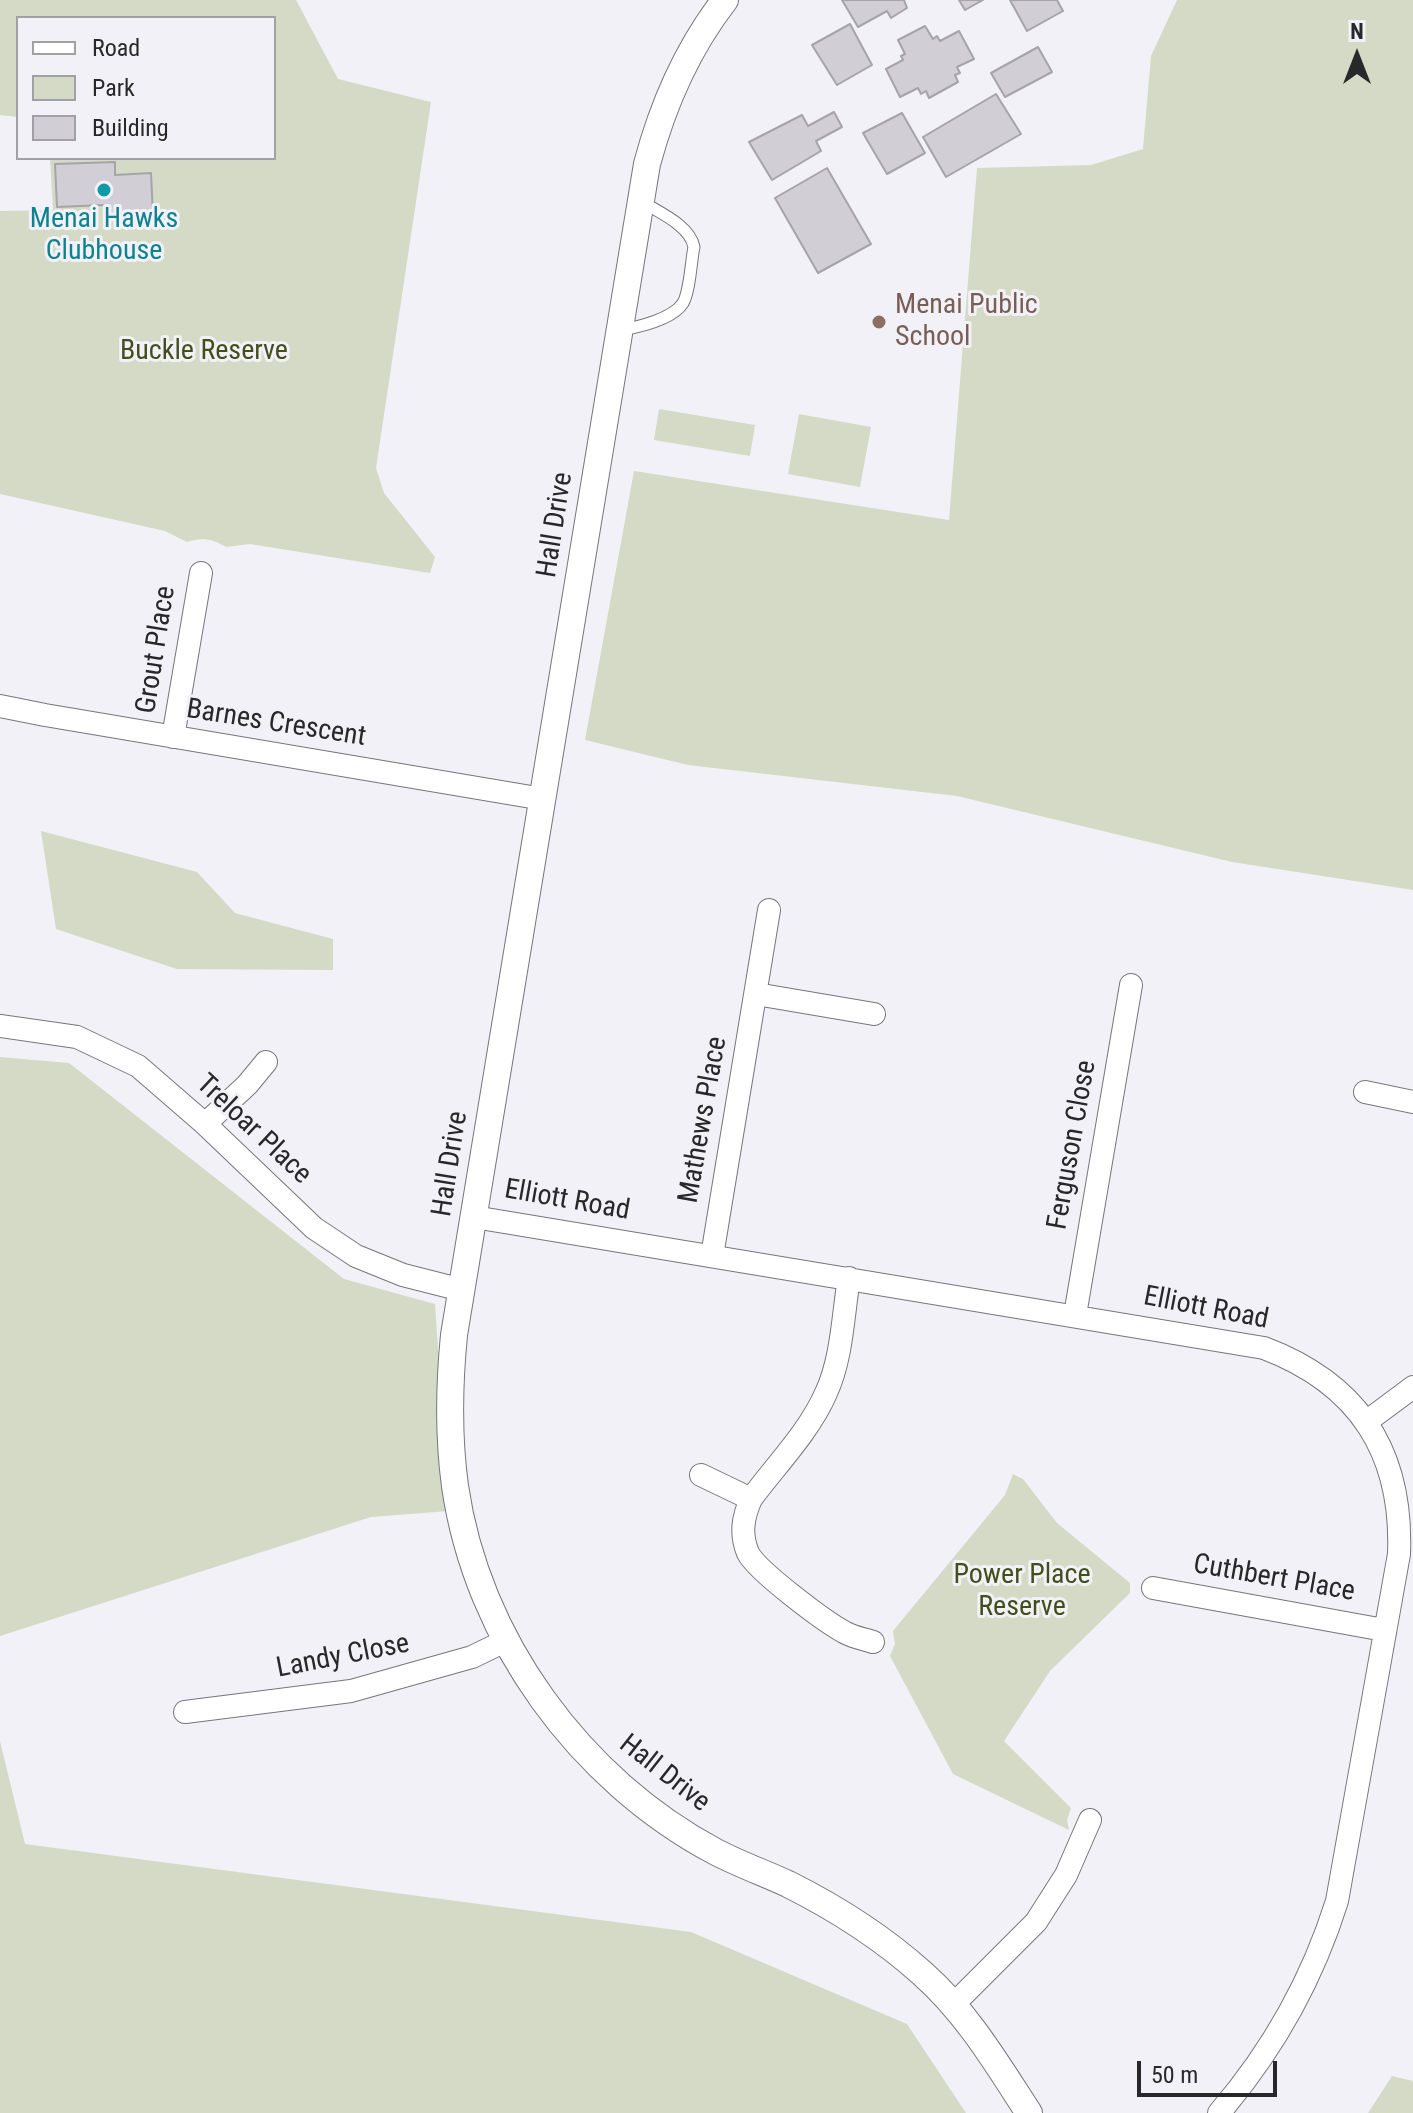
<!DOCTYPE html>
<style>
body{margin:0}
#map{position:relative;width:1413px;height:2113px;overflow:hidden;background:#f2f1f7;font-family:"Roboto Condensed",sans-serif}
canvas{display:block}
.legend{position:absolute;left:16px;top:16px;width:260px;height:144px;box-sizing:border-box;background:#f2f1f7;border:2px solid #a1a1a5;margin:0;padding:10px 14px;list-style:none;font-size:24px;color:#28282a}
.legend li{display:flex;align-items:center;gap:16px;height:40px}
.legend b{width:40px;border:2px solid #a1a1a5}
.north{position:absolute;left:1317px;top:16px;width:80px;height:80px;-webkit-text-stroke:6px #f2f1f7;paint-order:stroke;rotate:0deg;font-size:22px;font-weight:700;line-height:32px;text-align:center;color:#28282a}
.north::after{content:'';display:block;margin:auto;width:28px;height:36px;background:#28282a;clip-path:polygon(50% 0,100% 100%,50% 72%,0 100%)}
.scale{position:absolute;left:1137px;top:2061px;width:140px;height:36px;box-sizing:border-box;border:4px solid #28282a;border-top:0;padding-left:10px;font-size:24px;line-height:28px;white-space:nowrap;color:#28282a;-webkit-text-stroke:6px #f2f1f7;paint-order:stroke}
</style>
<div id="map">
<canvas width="1413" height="2113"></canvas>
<ul class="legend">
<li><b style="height:10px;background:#fff"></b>Road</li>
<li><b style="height:22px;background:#d4dac5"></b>Park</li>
<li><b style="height:22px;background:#d1cfd5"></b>Building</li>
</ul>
<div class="north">N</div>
<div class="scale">50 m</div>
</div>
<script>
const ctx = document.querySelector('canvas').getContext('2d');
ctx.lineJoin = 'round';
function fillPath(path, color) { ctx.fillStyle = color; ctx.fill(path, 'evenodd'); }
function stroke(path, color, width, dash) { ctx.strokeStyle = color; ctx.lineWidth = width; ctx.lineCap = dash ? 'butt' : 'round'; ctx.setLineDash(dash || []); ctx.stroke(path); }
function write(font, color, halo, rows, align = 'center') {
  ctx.font = font + ' "Roboto Condensed",sans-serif'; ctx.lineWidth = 6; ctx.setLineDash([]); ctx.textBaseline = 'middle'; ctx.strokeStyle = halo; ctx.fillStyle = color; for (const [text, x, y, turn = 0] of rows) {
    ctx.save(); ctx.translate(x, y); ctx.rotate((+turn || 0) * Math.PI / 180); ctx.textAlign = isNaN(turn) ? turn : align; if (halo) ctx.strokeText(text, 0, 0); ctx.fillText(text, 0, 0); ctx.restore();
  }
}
fillPath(new Path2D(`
 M0 0H296L338 79 431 102 376 468 384 493 435 557 430 573 250 544 226 547C213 539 202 537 187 542L165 531 0 494V211L53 210 50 158H274V18H18V117L0 115Z
 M1177 0H1413V890L1232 862 957 796 688 765 585 740 634 471 949 520 977 168 1091 165 1143 149 1151 56Z
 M659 409 755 425 750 456 654 440Z
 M799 414 871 427 860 487 788 474Z
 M41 831 197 872 235 913 333 939V970L177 969 56 929Z
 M0 1057 69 1063 344 1279 435 1304 449 1511 371 1517 0 1636Z
 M1013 1474 1023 1479 1057 1523 1130 1583V1593L1050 1671 1004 1741 1071 1808 1067 1820 1069 1830 953 1774 890 1656 895 1644 893 1631 1005 1495Z
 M0 1741 25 1844 691 1932 907 2024 966 2113H0Z
 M1392 2076 1413 2081V2113H1368Z`), '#d4dac5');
const building = new Path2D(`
 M842 0H904L907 8 891 18 887 11 858 27Z
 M959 0H983L965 10Z
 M1010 0H1057L1063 11 1027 31Z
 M850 24 872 65 837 85 812 45Z
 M925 26 933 39 937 36 940 41 959 31 974 59 957 67 960 73 955 75 958 82 929 98 926 91 921 94 918 88 900 97 886 69 903 60 901 56 905 54 898 40Z
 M1038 47 1052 72 1005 97 991 73Z
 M996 94 1021 134 946 177 923 137Z
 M834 112 842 127 816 141 821 151 772 180 749 142 802 115 808 126Z
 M902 113 925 153 887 174 863 133Z
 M115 162V175L151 173 153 216 105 218 104 205 57 207 55 164Z
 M827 168 871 244 818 273 775 198Z`);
fillPath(building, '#d1cfd5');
stroke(building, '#a5a4a9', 2);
const service = new Path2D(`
 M621 330C638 327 673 319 683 303 690 291 691 261 694 247 690 225 658 212 641 201`);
const minor = new Path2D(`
 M0 706 45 715 543 799
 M173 737 201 573
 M756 994 874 1014
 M0 1026 77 1037 138 1066 205 1124 314 1228 356 1256 403 1275 462 1290
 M1365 1092 1413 1102
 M205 1124 247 1085 266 1062
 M474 1217 1264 1348C1359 1384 1403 1453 1399 1554L1337 1901C1312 1981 1273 2050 1219 2113
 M712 1256 769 910
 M849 1278C843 1315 842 1359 826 1393 809 1432 776 1465 751 1499 743 1517 740 1534 748 1553 757 1571 824 1621 844 1632 852 1637 864 1639 873 1642
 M1075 1315 1131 985
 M1366 1422 1413 1387
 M701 1475 751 1499
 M1153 1588 1384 1630
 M185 1712 351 1691 472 1657 507 1640
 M954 2004 1036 1922 1066 1875 1090 1820`);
const tertiary = new Path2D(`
 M725 0C687 49 663 104 647 164L454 1335C449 1386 448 1435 455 1486 477 1639 580 1780 716 1852 739 1864 764 1873 788 1884 836 1908 883 1938 923 1974 967 2013 997 2064 1029 2113`);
stroke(service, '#77767b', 13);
stroke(minor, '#77767b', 24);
stroke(tertiary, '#77767b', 28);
stroke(service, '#fff', 11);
stroke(minor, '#fff', 22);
stroke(tertiary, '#fff', 26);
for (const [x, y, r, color] of [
 [104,190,8,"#0f9aa8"],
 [879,322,8,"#8d6e63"]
]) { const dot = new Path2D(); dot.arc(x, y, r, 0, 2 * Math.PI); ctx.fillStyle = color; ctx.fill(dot); stroke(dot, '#f2f1f7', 3); }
write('28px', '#0d838f', '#f2f1f7', [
 ["Menai Hawks",104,220],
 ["Clubhouse",104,252]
]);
write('28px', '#785e54', '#f2f1f7', [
 ["Menai Public",895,306],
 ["School",895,338]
], 'left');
write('28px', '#434e1b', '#f2f1f7', [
 ["Buckle Reserve",204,352],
 ["Power Place",1022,1576],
 ["Reserve",1022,1608]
]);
write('28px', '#28282a', '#f2f1f7', [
 ["Hall Drive",556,525,-81],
 ["Grout Place",157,650,-81],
 ["Barnes Crescent",276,724,9],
 ["Mathews Place",704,1120,-80],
 ["Treloar Place",253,1130,43],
 ["Ferguson Close",1073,1145,-80],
 ["Hall Drive",451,1164,-81],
 ["Elliott Road",567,1201,10],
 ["Elliott Road",1206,1309,11],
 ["Cuthbert Place",1274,1579,10],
 ["Landy Close",343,1657,-11],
 ["Hall Drive",664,1774,38]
]);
</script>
